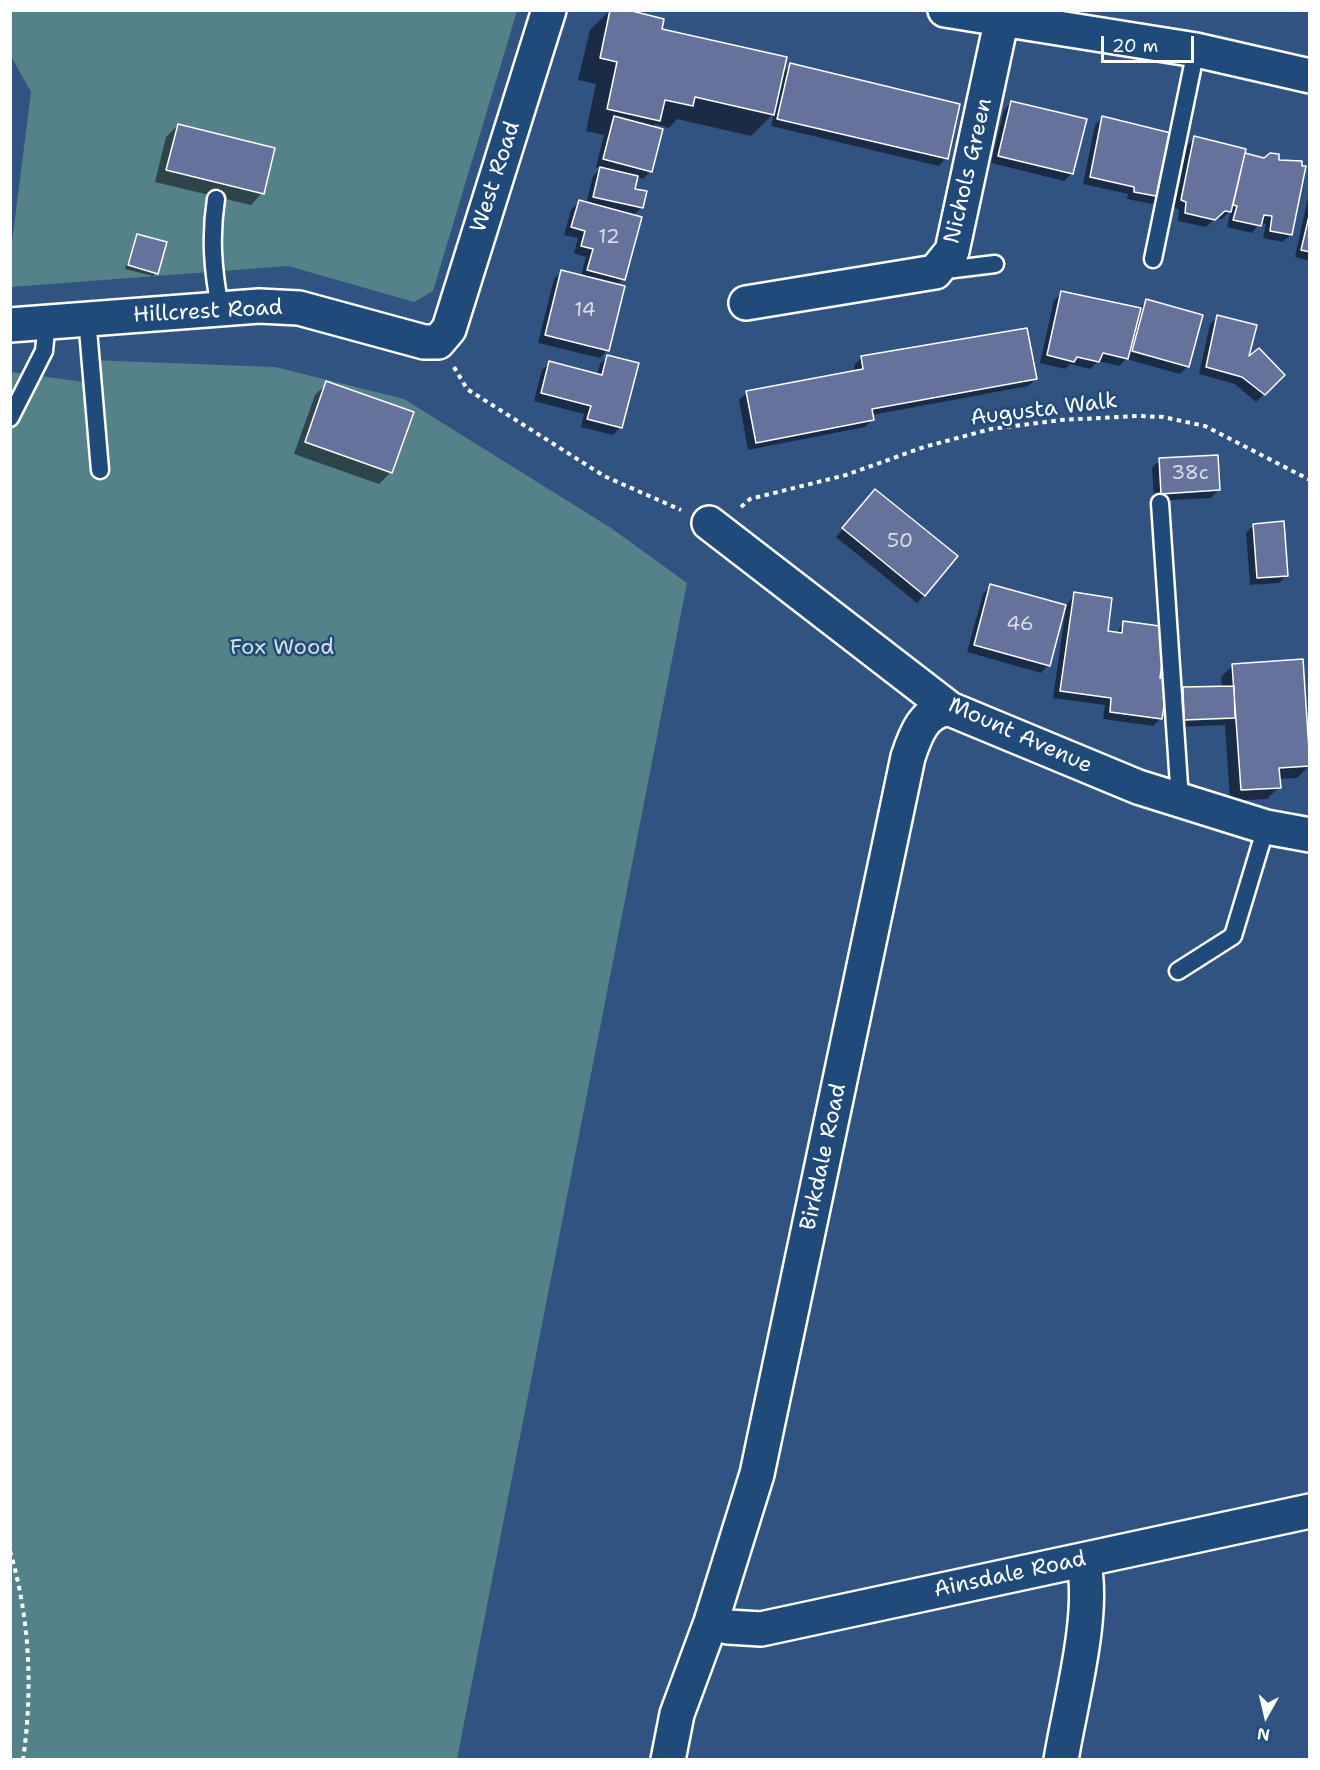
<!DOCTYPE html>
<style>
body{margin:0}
#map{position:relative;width:1320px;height:1770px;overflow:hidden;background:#315382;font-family:"Shantell Sans",sans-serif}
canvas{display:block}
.frame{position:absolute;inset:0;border:12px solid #fff;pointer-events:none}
.north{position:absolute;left:1236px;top:1686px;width:60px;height:60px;-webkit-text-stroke:4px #1f4a7a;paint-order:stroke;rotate:188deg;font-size:16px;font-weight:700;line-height:24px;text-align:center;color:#fff}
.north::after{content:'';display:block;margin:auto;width:21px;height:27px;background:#fff;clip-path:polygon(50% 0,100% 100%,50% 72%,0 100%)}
.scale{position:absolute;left:1101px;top:36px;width:93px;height:27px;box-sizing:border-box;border:3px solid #fff;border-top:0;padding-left:8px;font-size:18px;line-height:21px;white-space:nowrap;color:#fff;-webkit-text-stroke:4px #1f4a7a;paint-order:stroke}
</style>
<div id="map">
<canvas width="1320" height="1770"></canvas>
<div class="frame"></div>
<div class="north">N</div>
<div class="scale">20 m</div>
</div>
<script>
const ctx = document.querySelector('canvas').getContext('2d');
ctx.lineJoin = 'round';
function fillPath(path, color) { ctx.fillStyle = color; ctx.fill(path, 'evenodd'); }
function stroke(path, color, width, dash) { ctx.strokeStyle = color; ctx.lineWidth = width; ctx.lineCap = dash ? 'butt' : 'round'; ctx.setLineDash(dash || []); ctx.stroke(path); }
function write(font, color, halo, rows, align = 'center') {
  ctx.font = font + ' "Shantell Sans",sans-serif'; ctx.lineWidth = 5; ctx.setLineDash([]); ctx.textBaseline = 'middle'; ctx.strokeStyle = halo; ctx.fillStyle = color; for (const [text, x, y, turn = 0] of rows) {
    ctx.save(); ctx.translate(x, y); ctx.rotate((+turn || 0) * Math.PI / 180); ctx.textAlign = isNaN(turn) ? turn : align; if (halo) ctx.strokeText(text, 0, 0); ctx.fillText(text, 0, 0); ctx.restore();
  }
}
fillPath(new Path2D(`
 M11 11H517L433 291 414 302 288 266 11 287V250L31 92 11 56Z
 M90 360 275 367 404 399 611 528 687 583 457 1759 11 1760V372L84 382Z`), '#558189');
fillPath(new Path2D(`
 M610 10H622L660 30 782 74 791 65 946 158 939 166 771 126 774 113 751 136 677 119 669 128 655 124 652 127 651 171 643 179 637 177 634 190 641 208 633 216 623 279 617 285 607 350 600 358 538 343 554 279 561 272 581 276 586 257 574 253 578 238 564 235 571 210 579 202 586 204 593 176 601 168 596 167 604 135 586 131 596 84 578 80 590 30Z
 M1011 102 1072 173 1064 181 991 163 1004 110Z
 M1102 118 1159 196 1152 204 1127 199 1128 194 1083 184 1095 125Z
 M178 125 262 193 251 205 155 182 166 137Z
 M1194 138 1243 154 1291 234 1283 242 1263 238 1266 224 1260 223 1252 233 1227 227 1231 210 1222 219 1216 218 1206 227 1178 221 1179 210 1174 207 1187 146Z
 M1310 188V261L1295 257Z
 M137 236 156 273 153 276 125 269Z
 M1062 293 1138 309 1147 301 1188 366 1180 374 1126 359 1119 366 1098 361 1090 369 1070 364 1065 369 1040 363 1054 300Z
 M1218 316 1247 360 1283 375 1256 402 1235 384 1199 374 1210 324Z
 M607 357 621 427 613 435 581 427 584 414 534 401 542 370 550 363 597 375 600 364Z
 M862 357 1036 379 1028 386 872 415 873 419 865 427 748 450 739 400 747 393 855 372 854 365Z
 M327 383 391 472 379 484 294 454 315 395Z
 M1160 460 1218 490 1211 498 1154 501 1152 468Z
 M875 491 956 557 917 603 836 537Z
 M1254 525 1286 576 1279 583 1250 585 1246 533Z
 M991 586 1066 606 1075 594 1106 633 1116 634 1124 622 1159 679 1161 718 1153 726 1103 719 1105 705 1053 698 1066 607 1048 665 1041 673 967 652 983 594Z
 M1233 665 1309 766 1297 778 1279 779V787L1267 799 1230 801 1225 725 1177 727 1176 696 1184 689 1222 687 1221 677Z`), '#0007');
const building = new Path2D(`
 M610 10H628L664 19 662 29 787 57 774 115 695 97 693 106 665 100 660 121 607 109 617 62 600 58Z
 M790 63 960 104 948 159 777 119Z
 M1011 101 1087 119 1073 174 998 156Z
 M614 116 663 129 652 172 603 159Z
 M1102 116 1175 134 1161 197 1134 192V187L1090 177Z
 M178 124 275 148 264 194 166 170Z
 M1194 136 1246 149 1231 212 1225 211 1215 220 1185 213 1186 202 1181 200Z
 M1245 153 1264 158 1270 153 1279 154V160L1302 161V166H1306L1292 235 1270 231 1272 216 1264 215 1261 226 1233 220 1237 206 1233 205Z
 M600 167 638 176 635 189 647 191 643 208 593 197Z
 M579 200 642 217 625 280 587 270 593 249 581 246 585 231 571 227Z
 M1310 212V252L1301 250Z
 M137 234 167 242 158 274 128 265Z
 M561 270 625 286 609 351 545 335Z
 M1061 291 1141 308 1128 359 1103 353 1099 362 1077 357 1074 362 1047 355Z
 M1146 299 1203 315 1189 367 1132 351Z
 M1217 315 1257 325 1249 356 1259 348 1285 375 1265 395 1242 377 1206 367Z
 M1027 328 1037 379 872 409 874 420 756 443 746 391 863 369 861 356Z
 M607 355 639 363 622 428 587 419 591 406 541 393 549 361 602 375Z
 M326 381 414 412 392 473 305 442Z
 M1218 455 1220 490 1161 494 1159 458Z
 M875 489 958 556 925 596 842 528Z
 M1284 521 1288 576 1257 578 1253 524Z
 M990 584 1066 605 1050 666 974 645Z
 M1074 592 1112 598 1108 631 1122 633 1123 621 1167 627 1160 678 1168 679 1162 719 1110 712 1111 698 1060 691Z
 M1303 659 1310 766 1279 768 1281 788 1241 790 1232 664Z
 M1234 686 1235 718 1184 720 1183 687Z`);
fillPath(building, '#65729b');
stroke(building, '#fff', 1.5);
const lane = new Path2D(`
 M216 199C210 237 213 271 220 308
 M1153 259 1196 50
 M938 271 995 264
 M87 318 100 470
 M10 418 44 351 47 322
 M1160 503 1180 800
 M1178 971 1233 936 1266 827`);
const street = new Path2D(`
 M945 10 1196 50 1310 76
 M746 303 935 272 952 251 1002 18
 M10 325 259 306 299 308 424 342H438L449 329 549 10
 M709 523 950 709 1138 787 1266 827 1310 835
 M711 1622 728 1627 761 1629 1310 1511
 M668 1760 677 1714 711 1622 757 1474 908 757C915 736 924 709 950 709
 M1061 1760C1070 1704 1096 1612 1083 1560`);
stroke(lane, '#fff', 21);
stroke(street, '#fff', 38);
stroke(new Path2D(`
 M454 367 467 389 604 476 681 510
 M741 507 750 499 846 475 924 447 991 429 1061 420 1138 416 1163 417 1205 426 1310 480
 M10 1551C30 1619 33 1689 23 1760`), '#fff', 4, [4.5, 4.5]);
stroke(lane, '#1f4a7a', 16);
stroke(street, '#1f4a7a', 33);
write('20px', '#d8dce6', null, [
 ["12",609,238],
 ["14",585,311],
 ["38c",1190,474],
 ["50",900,542],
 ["46",1020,625]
]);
write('22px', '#fff', '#1f4a7a', [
 ["Nichols Green",969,171,-77],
 ["West Road",496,177,-72],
 ["Hillcrest Road",208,312,-3],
 ["Augusta Walk",1044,410,-7],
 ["Mount Avenue",1020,736,24],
 ["Birkdale Road",824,1157,-78],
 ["Ainsdale Road",1010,1575,-12]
]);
write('22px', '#d4e0e2', '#1f4a7a', [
 ["Fox Wood",282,648]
]);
</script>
